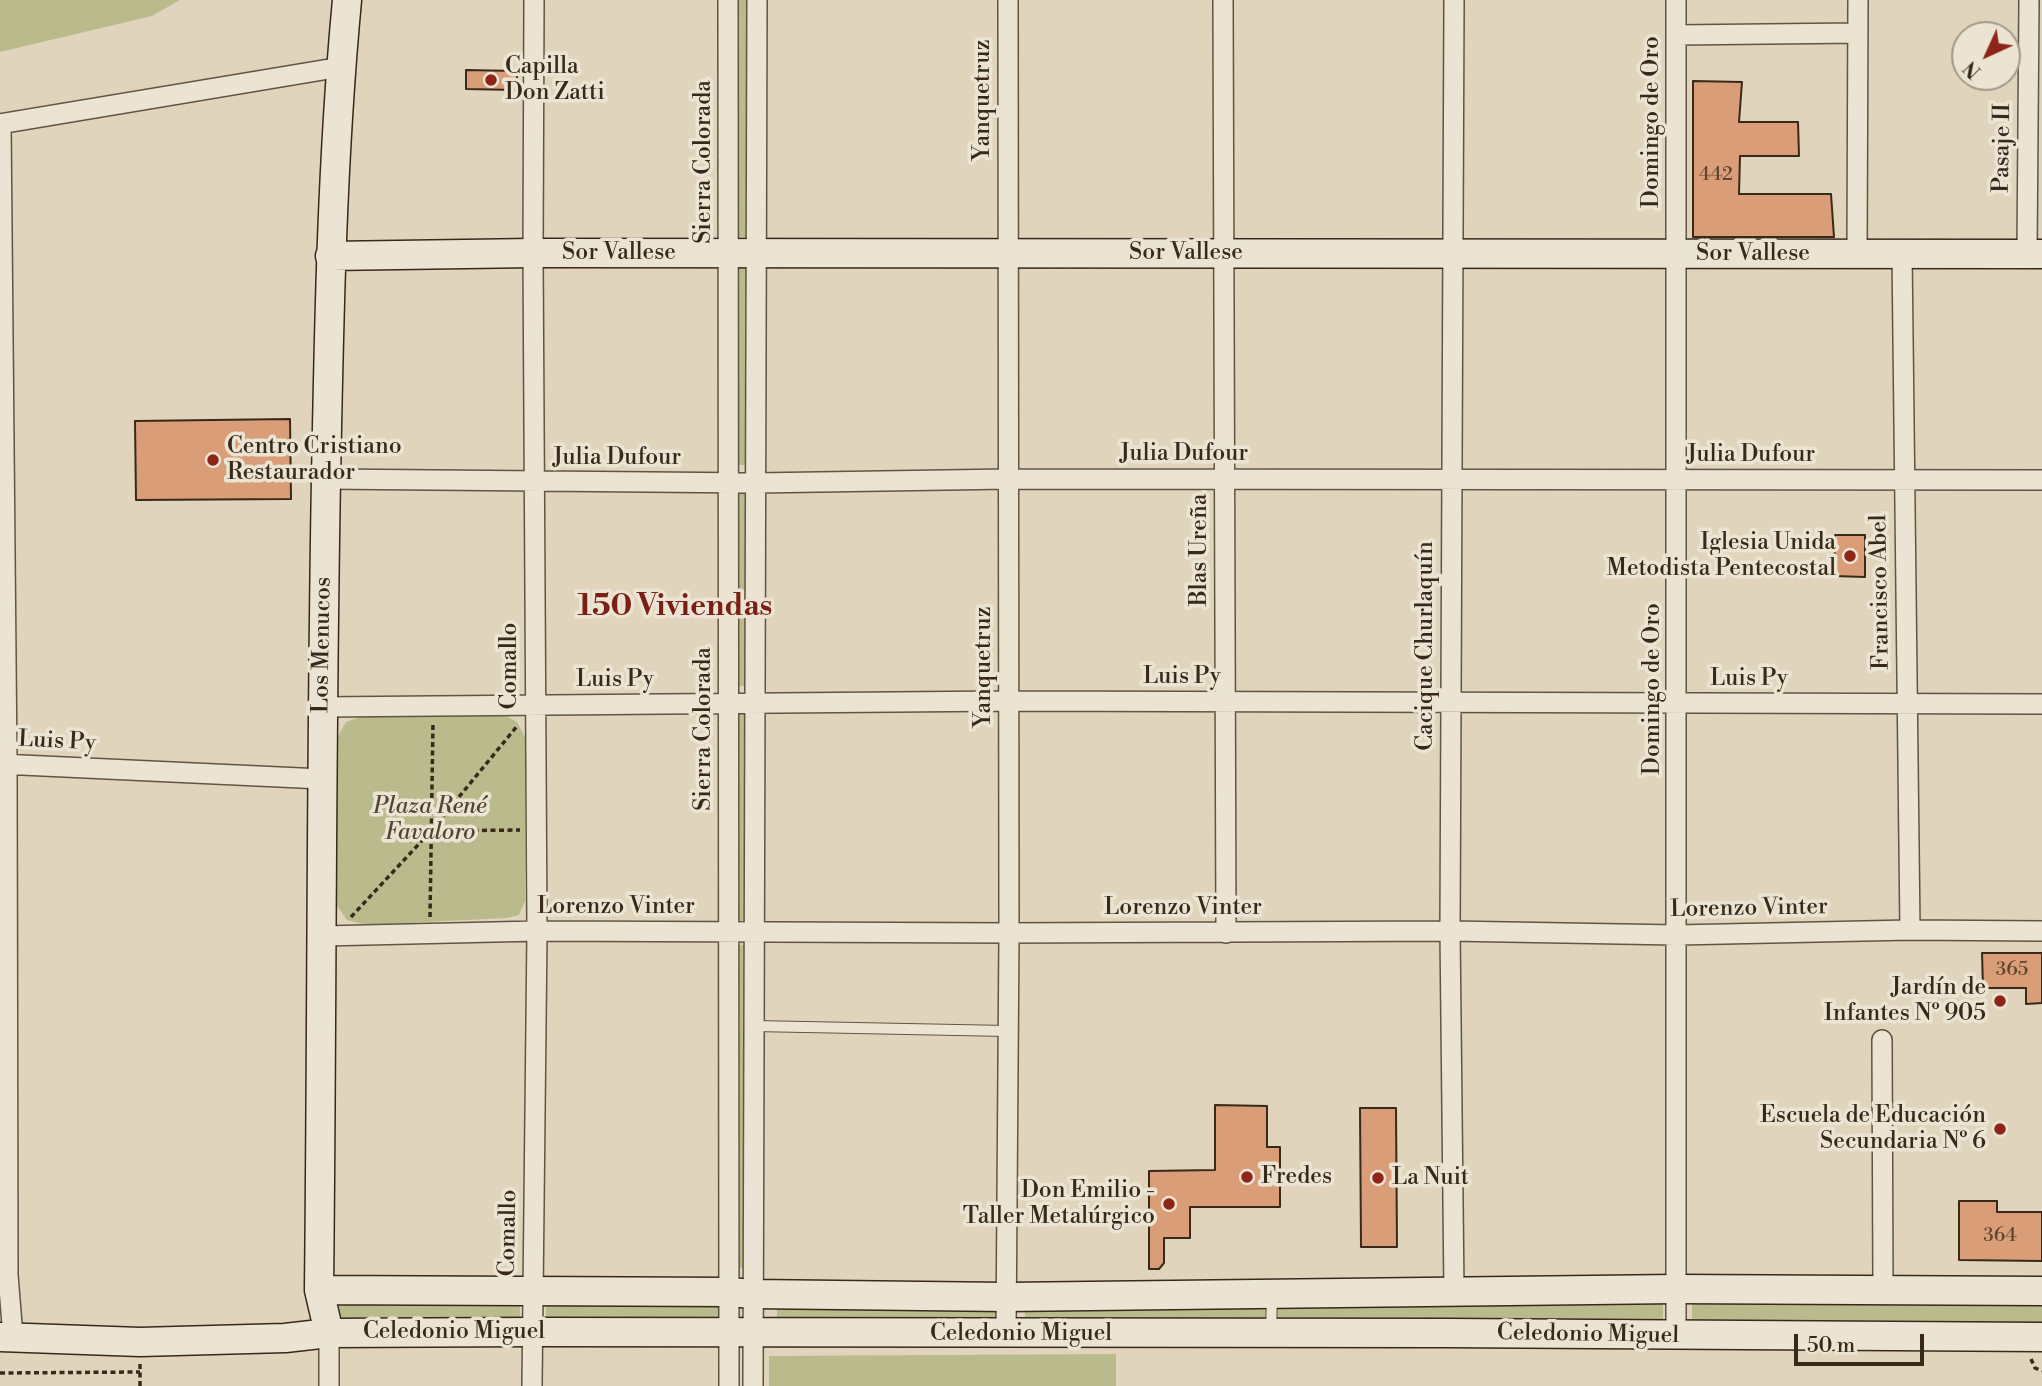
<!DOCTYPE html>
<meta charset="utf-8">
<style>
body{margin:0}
#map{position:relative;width:2042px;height:1386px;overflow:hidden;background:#e0d5bc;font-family:"Libre Bodoni",serif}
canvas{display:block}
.north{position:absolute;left:1951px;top:21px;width:70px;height:70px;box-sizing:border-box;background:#ebe4d3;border:2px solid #a39989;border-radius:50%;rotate:225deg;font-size:19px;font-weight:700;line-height:28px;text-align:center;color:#38291b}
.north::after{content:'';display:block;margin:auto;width:24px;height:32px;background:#8f2418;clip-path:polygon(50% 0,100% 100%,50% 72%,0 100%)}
.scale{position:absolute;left:1794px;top:1334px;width:130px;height:32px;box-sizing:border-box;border:4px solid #38291b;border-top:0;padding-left:9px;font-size:21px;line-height:24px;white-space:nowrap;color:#38291b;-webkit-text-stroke:5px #ebe4d3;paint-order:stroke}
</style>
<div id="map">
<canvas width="2042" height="1386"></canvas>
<div class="north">N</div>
<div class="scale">50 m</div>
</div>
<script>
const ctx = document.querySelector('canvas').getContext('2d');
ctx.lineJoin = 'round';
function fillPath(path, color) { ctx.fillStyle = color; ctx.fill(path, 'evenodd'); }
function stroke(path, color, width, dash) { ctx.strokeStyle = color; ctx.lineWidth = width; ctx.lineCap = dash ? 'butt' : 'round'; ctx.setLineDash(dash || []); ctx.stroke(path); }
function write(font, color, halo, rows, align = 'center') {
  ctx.font = font + ' "Libre Bodoni",serif'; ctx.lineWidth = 7; ctx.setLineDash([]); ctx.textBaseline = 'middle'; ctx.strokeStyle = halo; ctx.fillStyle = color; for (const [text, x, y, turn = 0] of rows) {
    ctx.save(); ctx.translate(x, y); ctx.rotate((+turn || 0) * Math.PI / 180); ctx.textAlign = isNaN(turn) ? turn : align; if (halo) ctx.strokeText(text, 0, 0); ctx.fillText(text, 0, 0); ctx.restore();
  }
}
fillPath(new Path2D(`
 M0 0H180L152 16 0 52Z
 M738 0H748V237H738Z
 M738 266H746L745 465H737Z
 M738 491H747L746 686H737Z
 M735 712H744V920H735Z
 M503 714 517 722 525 737V901L519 915 507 918 367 925 347 920 335 903 336 740 346 722 365 715Z
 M734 945H744L748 1267 737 1268Z
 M718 1298 719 1318 546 1321V1301Z
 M520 1299V1323H339V1300Z
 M1663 1300V1321L1025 1322V1302Z
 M777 1301 998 1302V1320L777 1321Z
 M2042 1301V1322L1692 1323V1302Z
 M1116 1354V1386H769V1356Z`), '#babb8c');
const building = new Path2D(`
 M466 70 517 71V90L466 89Z
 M1693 81 1742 82 1739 122H1798L1799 156H1740L1739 194H1831L1834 237H1693Z
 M290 419 291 499 136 500 135 421Z
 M1835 535H1865V577L1834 576Z
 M1982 953H2042V1003L2026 1004V988H1983Z
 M1215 1105 1267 1106V1147H1280V1207H1190V1238H1164V1263L1159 1269H1149V1171L1215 1170Z
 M1360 1108H1396L1397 1247H1361Z
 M1959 1201H1997V1212H2042V1261L1959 1260Z`);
fillPath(building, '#d99e77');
stroke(building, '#38291b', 2);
const lane = new Path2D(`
 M754 1026 1008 1031
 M1271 1332 1272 1295`);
const street = new Path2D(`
 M728 0 729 1386
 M1223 0 1226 933
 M1454 0 1450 931 1454 1292
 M1676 35 1857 33
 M0 124 341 67
 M1 124 7 765 8 1275 13 1337
 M1857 253 1858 0
 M1902 253 1910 930
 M2027 254 2029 0
 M326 479 756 483 1008 479 2042 480
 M322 707 1008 701 2042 704
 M0 764 322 779
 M323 936 537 931 1009 933 1450 931 1677 935 1910 930 2042 931
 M1882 1040 1883 1290
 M329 1333V1386
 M1006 1334 1009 933 1008 0
 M1676 1337V0
 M532 1386 537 931 533 253 534 0
 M753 1386 757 0`);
const secondary = new Path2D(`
 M330 256 533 253 2042 254
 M319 1290 729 1292 753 1294 1006 1297 1676 1289 2042 1291
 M329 1333 319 1290C322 1020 321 749 326 479 329 319 332 160 347 0
 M0 1337 140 1342 285 1338 329 1333 532 1332 1448 1333 2042 1337`);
stroke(lane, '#625443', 12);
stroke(street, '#625443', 22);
stroke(secondary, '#38291b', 31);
stroke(new Path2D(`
 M431 831 520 830
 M351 917 431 831 518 725
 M430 917 433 722
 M2031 1359 2035 1368 2042 1371
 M0 1373 140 1372
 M140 1386V1364`), '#38291b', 3.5, [5, 3.5]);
stroke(lane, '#ebe4d3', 10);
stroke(street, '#ebe4d3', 19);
stroke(secondary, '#ebe4d3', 28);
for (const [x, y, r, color] of [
 [491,80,7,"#8f2418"],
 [213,460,7,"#8f2418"],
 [1850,556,7,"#8f2418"],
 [2000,1001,7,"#8f2418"],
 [2000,1129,7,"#8f2418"],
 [1247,1177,7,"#8f2418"],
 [1378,1178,7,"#8f2418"],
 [1169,1204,7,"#8f2418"]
]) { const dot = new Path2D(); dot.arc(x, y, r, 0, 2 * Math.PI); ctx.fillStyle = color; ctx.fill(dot); stroke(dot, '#ebe4d3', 2.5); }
write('19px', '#604632', null, [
 ["442",1716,175],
 ["365",2012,970],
 ["364",2000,1236]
]);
write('23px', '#38291b', '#ebe4d3', [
 ["Capilla",505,67],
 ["Don Zatti",505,93],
 ["Centro Cristiano",227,447],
 ["Restaurador",227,473],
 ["Iglesia Unida",1836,543,"right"],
 ["Metodista Pentecostal",1836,569,"right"],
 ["Jardín de",1986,988,"right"],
 ["Infantes Nº 905",1986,1014,"right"],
 ["Escuela de Educación",1986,1116,"right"],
 ["Secundaria Nº 6",1986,1142,"right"],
 ["Fredes",1261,1177],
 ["La Nuit",1392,1178],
 ["Don Emilio -",1155,1191,"right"],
 ["Taller Metalúrgico",1155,1217,"right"]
], 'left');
write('23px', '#38291b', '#ebe4d3', [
 ["Yanquetruz",983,100,-90],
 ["Domingo de Oro",1652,122,-90],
 ["Pasaje II",2003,148,-89],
 ["Sierra Colorada",704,162,-90],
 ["Sor Vallese",619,253],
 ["Sor Vallese",1186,253],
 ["Sor Vallese",1753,254],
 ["Julia Dufour",1184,454],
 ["Julia Dufour",1751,455],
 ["Julia Dufour",617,458],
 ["Blas Ureña",1200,550,-90],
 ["Francisco Abel",1881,592,-91],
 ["Los Menucos",323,645,-89],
 ["Cacique Churlaquín",1426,646,-90],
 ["Comallo",510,666,-90],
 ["Yanquetruz",984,667,-90],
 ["Luis Py",1182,677],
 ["Luis Py",1749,679],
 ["Luis Py",615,680],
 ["Domingo de Oro",1653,689,-90],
 ["Sierra Colorada",704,729,-90],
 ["Luis Py",57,742,3],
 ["Lorenzo Vinter",616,907],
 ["Lorenzo Vinter",1183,908],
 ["Lorenzo Vinter",1749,909,-1],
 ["Comallo",509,1233,-89],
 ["Celedonio Miguel",454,1332],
 ["Celedonio Miguel",1021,1334],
 ["Celedonio Miguel",1588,1335,1]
]);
write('italic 23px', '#524632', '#ebe4d3', [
 ["Plaza René",430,807],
 ["Favaloro",430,833]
]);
write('bold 30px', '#7a1f14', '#ebe4d3', [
 ["150 Viviendas",675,608]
]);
</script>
